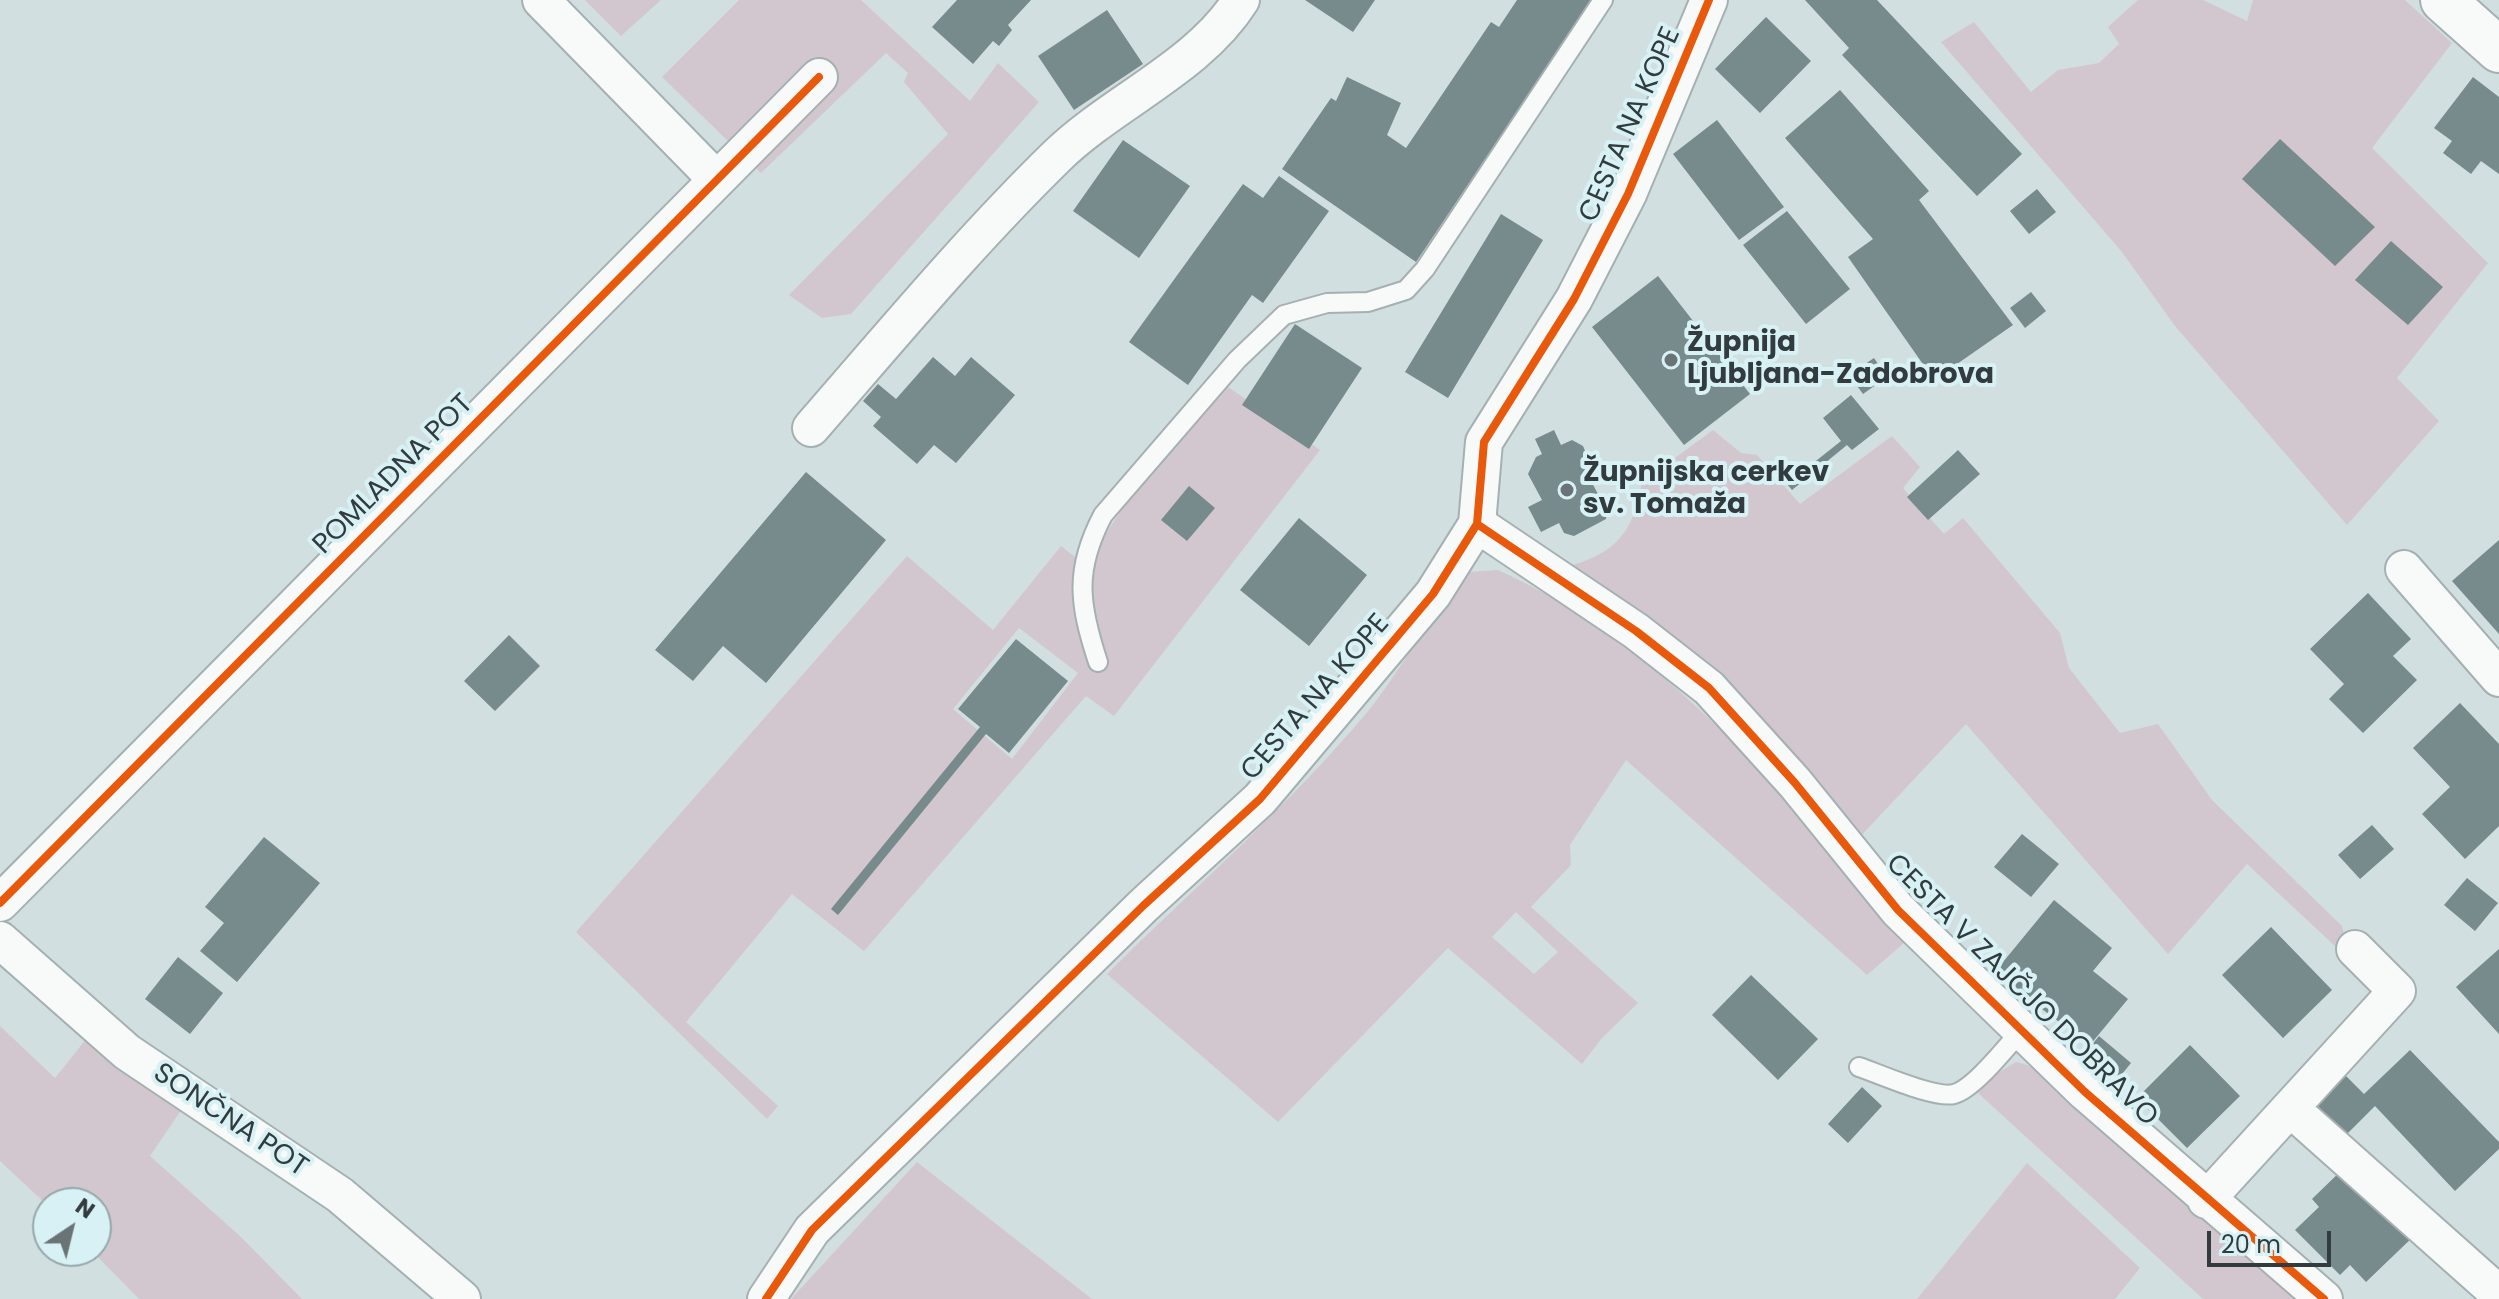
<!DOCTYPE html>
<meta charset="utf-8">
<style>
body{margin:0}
#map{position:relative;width:2499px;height:1299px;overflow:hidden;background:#d1dfe1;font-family:Poppins,sans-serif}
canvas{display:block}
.north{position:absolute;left:32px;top:1187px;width:80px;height:80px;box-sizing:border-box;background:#d8f1f4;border:2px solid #96a8ab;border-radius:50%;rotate:35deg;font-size:22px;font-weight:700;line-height:32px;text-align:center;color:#323b3d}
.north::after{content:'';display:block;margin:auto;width:28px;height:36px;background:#6a7476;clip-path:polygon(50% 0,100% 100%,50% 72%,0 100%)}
.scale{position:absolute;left:2207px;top:1231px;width:124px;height:36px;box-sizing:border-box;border:4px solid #323b3d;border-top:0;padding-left:10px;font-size:24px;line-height:28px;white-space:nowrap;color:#323b3d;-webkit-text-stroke:6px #d8f1f4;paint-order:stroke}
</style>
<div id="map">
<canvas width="2499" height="1299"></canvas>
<div class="north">N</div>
<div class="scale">20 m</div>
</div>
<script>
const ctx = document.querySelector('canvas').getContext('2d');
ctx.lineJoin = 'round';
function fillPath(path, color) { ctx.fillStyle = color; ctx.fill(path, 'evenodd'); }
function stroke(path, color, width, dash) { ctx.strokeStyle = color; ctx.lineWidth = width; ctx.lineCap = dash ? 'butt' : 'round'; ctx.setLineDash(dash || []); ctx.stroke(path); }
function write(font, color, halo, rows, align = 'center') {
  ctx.font = font + ' Poppins,sans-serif'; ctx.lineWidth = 8; ctx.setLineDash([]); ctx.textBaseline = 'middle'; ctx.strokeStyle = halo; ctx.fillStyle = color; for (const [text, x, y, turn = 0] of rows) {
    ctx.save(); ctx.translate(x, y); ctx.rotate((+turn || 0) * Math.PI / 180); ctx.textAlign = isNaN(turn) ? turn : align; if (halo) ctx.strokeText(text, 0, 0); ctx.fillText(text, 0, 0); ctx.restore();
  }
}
fillPath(new Path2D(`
 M585 0H661L621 36Z
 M739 0H861L970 101 998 63 1039 102 851 314 822 318 789 295 948 134 904 82 908 73 886 53 761 173 662 77Z
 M2138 0H2203L2247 21 2253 0H2405L2452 43 2372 148 2488 263 2397 378 2439 421 2347 525 2175 326 2122 252 1941 42 1974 22 2031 92 2058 70 2099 63 2119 44 2108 27Z
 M1228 387 1320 450 1114 716 1086 696 864 951 792 894 686 1022 778 1106 767 1119 576 932 907 556 993 630 1061 546 1089 568 1097 561C1098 521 1199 421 1228 387ZM1019 628 1078 673 1012 759 953 709Z
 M1713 430 1741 453 1757 455 1800 504 1892 436 1920 467 1903 488 1944 534 1963 518 2060 633 2069 668 2120 733 2158 724 2212 800 2342 926 2351 961 2247 864 2168 954 1966 724 1856 841 1555 570C1611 556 1632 540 1642 482Z
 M1498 570C1669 647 1787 801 1911 937L1867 975 1626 760 1570 845 1571 865 1531 907 1638 1003 1602 1038 1582 1064 1448 948 1278 1122 1107 974C1194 888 1290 805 1369 710 1405 665 1429 614 1469 572ZM1516 912 1558 952 1534 974 1492 937Z
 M0 1026 55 1078 87 1038 184 1106 150 1156 240 1236 302 1299H139L92 1251H96V1203H48V1206L0 1161Z
 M2016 1062C2062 1072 2094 1124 2128 1154 2185 1204 2244 1253 2304 1299H2203L1978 1093 1999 1072Z
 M917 1162 1092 1299H791Z
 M2027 1163 2140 1268 2115 1299H1917Z`), '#d2c7ce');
fillPath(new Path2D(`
 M957 0H1031L1008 25 1012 30 999 46 993 41 973 64 932 27Z
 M1305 0H1375L1353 32Z
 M1517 0H1592L1416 262 1282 169 1331 98 1336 101 1347 77 1401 103 1387 135 1406 148 1491 22 1499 27Z
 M1805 0H1877L2022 154 1977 196 1842 55 1849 48Z
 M1107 10 1143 64 1074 110 1038 56Z
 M1766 17 1811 61 1760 113 1715 69Z
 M2473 77 2499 97V174L2481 161 2471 174 2443 153 2452 141 2434 128Z
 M1840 90 1929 191 1919 200 2013 325 1934 380 1848 257 1873 239 1785 138Z
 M1717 120 1784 207 1739 240 1673 154Z
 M2280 139 2375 227 2335 266 2242 179Z
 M1123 140 1190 186 1139 258 1073 211Z
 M1279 176 1329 211 1263 303 1252 295 1188 385 1129 342 1243 184 1263 198Z
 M2037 189 2056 212 2029 234 2010 211Z
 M1787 211 1850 289 1806 324 1743 245Z
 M1501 214 1543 240 1448 398 1405 372Z
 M2391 241 2443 287 2408 325 2355 280Z
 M1658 276 1750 394 1684 445 1592 327Z
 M2031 292 2046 311 2025 328 2010 308Z
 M1295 324 1362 368 1309 449 1242 405Z
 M933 357 955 376 971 357 1015 395 956 463 934 445 917 464 873 426 881 417 863 401 878 384 896 399Z
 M1874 358 1887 377 1863 394 1849 375Z
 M1851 395 1879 429 1852 450 1847 445 1792 490 1787 484 1841 441 1823 418Z
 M1554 430 1561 445 1572 440 1583 446 1594 472 1591 481 1607 511 1606 519 1574 536 1564 533 1559 523 1541 532 1528 507 1542 500 1528 474 1536 457 1542 454 1535 439Z
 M1958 450 1980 474 1928 520 1907 497Z
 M806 472 886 540 766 683 723 646 693 681 655 650Z
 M1189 486 1215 508 1187 541 1161 520Z
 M1299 518 1367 575 1309 646 1240 590Z
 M2499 540V634L2452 581Z
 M2368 593 2411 639 2393 656 2417 680 2363 733 2329 699 2344 684 2310 649Z
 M509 635 540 666 495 711 464 681Z
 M1016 639 1068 681 1009 753 986 734 838 915 831 909 980 727 958 709Z
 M2460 703 2499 744V826L2465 859 2422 814 2450 787 2413 748Z
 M2372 825 2394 849 2360 879 2338 855Z
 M2022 834 2059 864 2031 897 1994 867Z
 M264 837 320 883 237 982 200 951 224 923 205 907Z
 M2467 878 2498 903 2475 931 2444 905Z
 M2054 900 2112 948 2093 971 2128 999 2090 1045 1994 973Z
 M2271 927 2332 990 2283 1038 2222 975Z
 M2499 949V1034L2456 987Z
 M178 957 223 993 190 1034 145 999Z
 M1751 975 1818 1039 1778 1080 1712 1015Z
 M2099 1036 2131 1063 2109 1090 2077 1063Z
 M2190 1045 2240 1096 2187 1148 2137 1098Z
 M2410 1050 2499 1142V1149L2455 1191 2375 1106 2345 1136 2315 1105 2346 1076 2364 1094Z
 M1862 1087 1882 1106 1848 1143 1828 1124Z
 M2348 1164 2416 1234 2366 1282 2350 1265 2340 1275 2295 1230 2319 1207 2312 1199Z`), '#778a8c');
const service = new Path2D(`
 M1098 662C1079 604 1074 570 1103 515L1237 360 1284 315 1327 303 1368 302 1406 290 1425 269 1603 0
 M1859 1067C1880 1074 1935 1099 1954 1094 1974 1089 2007 1046 2022 1030`);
const minor = new Path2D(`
 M541 0 717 180
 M811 428C891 336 970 241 1057 156 1114 101 1199 67 1241 0
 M1477 524 1636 631 1709 688 1795 783 1898 910 2085 1092 2324 1299
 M2404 569 2499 678
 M0 903 819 77
 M0 940 127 1052 340 1195 462 1299
 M2290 1108 2499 1294
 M2206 1200 2397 991 2355 949
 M766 1299 812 1230 1144 905 1260 799 1433 594 1477 524 1484 442 1574 299 1628 194 1709 0`);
const tertiary = new Path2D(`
 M2443 0 2499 50`);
stroke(service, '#a5b0b1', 22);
stroke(minor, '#a5b0b1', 40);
stroke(tertiary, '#a5b0b1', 48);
stroke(service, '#f8fafa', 18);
stroke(minor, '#f8fafa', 36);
stroke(tertiary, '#f8fafa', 44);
stroke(new Path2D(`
 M1477 524 1636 631 1709 688 1795 783 1898 910 2085 1092 2324 1299
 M0 903 819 77
 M766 1299 812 1230 1144 905 1260 799 1433 594 1477 524 1484 442 1574 299 1628 194 1709 0`), '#e8590c', 8);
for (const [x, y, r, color] of [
 [1671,360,8,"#6a7476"],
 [1567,490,8,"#6a7476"]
]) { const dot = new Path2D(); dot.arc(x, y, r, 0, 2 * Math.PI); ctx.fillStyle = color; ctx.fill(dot); stroke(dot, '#d8f1f4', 3); }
write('28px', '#323b3d', '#d8f1f4', [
 ["CESTA NA KOPE",1631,125,-66],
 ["POMLADNA POT",394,475,-45],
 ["CESTA NA KOPE",1316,698,-49],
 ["CESTA V ZAJČJO DOBRAVO",2021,991,45],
 ["SONČNA POT",230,1121,34]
]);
write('bold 28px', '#323b3d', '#d8f1f4', [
 ["Župnija",1687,344],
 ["Ljubljana-Zadobrova",1687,376],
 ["Župnijska cerkev",1583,474],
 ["sv. Tomaža",1583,506]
], 'left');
</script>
